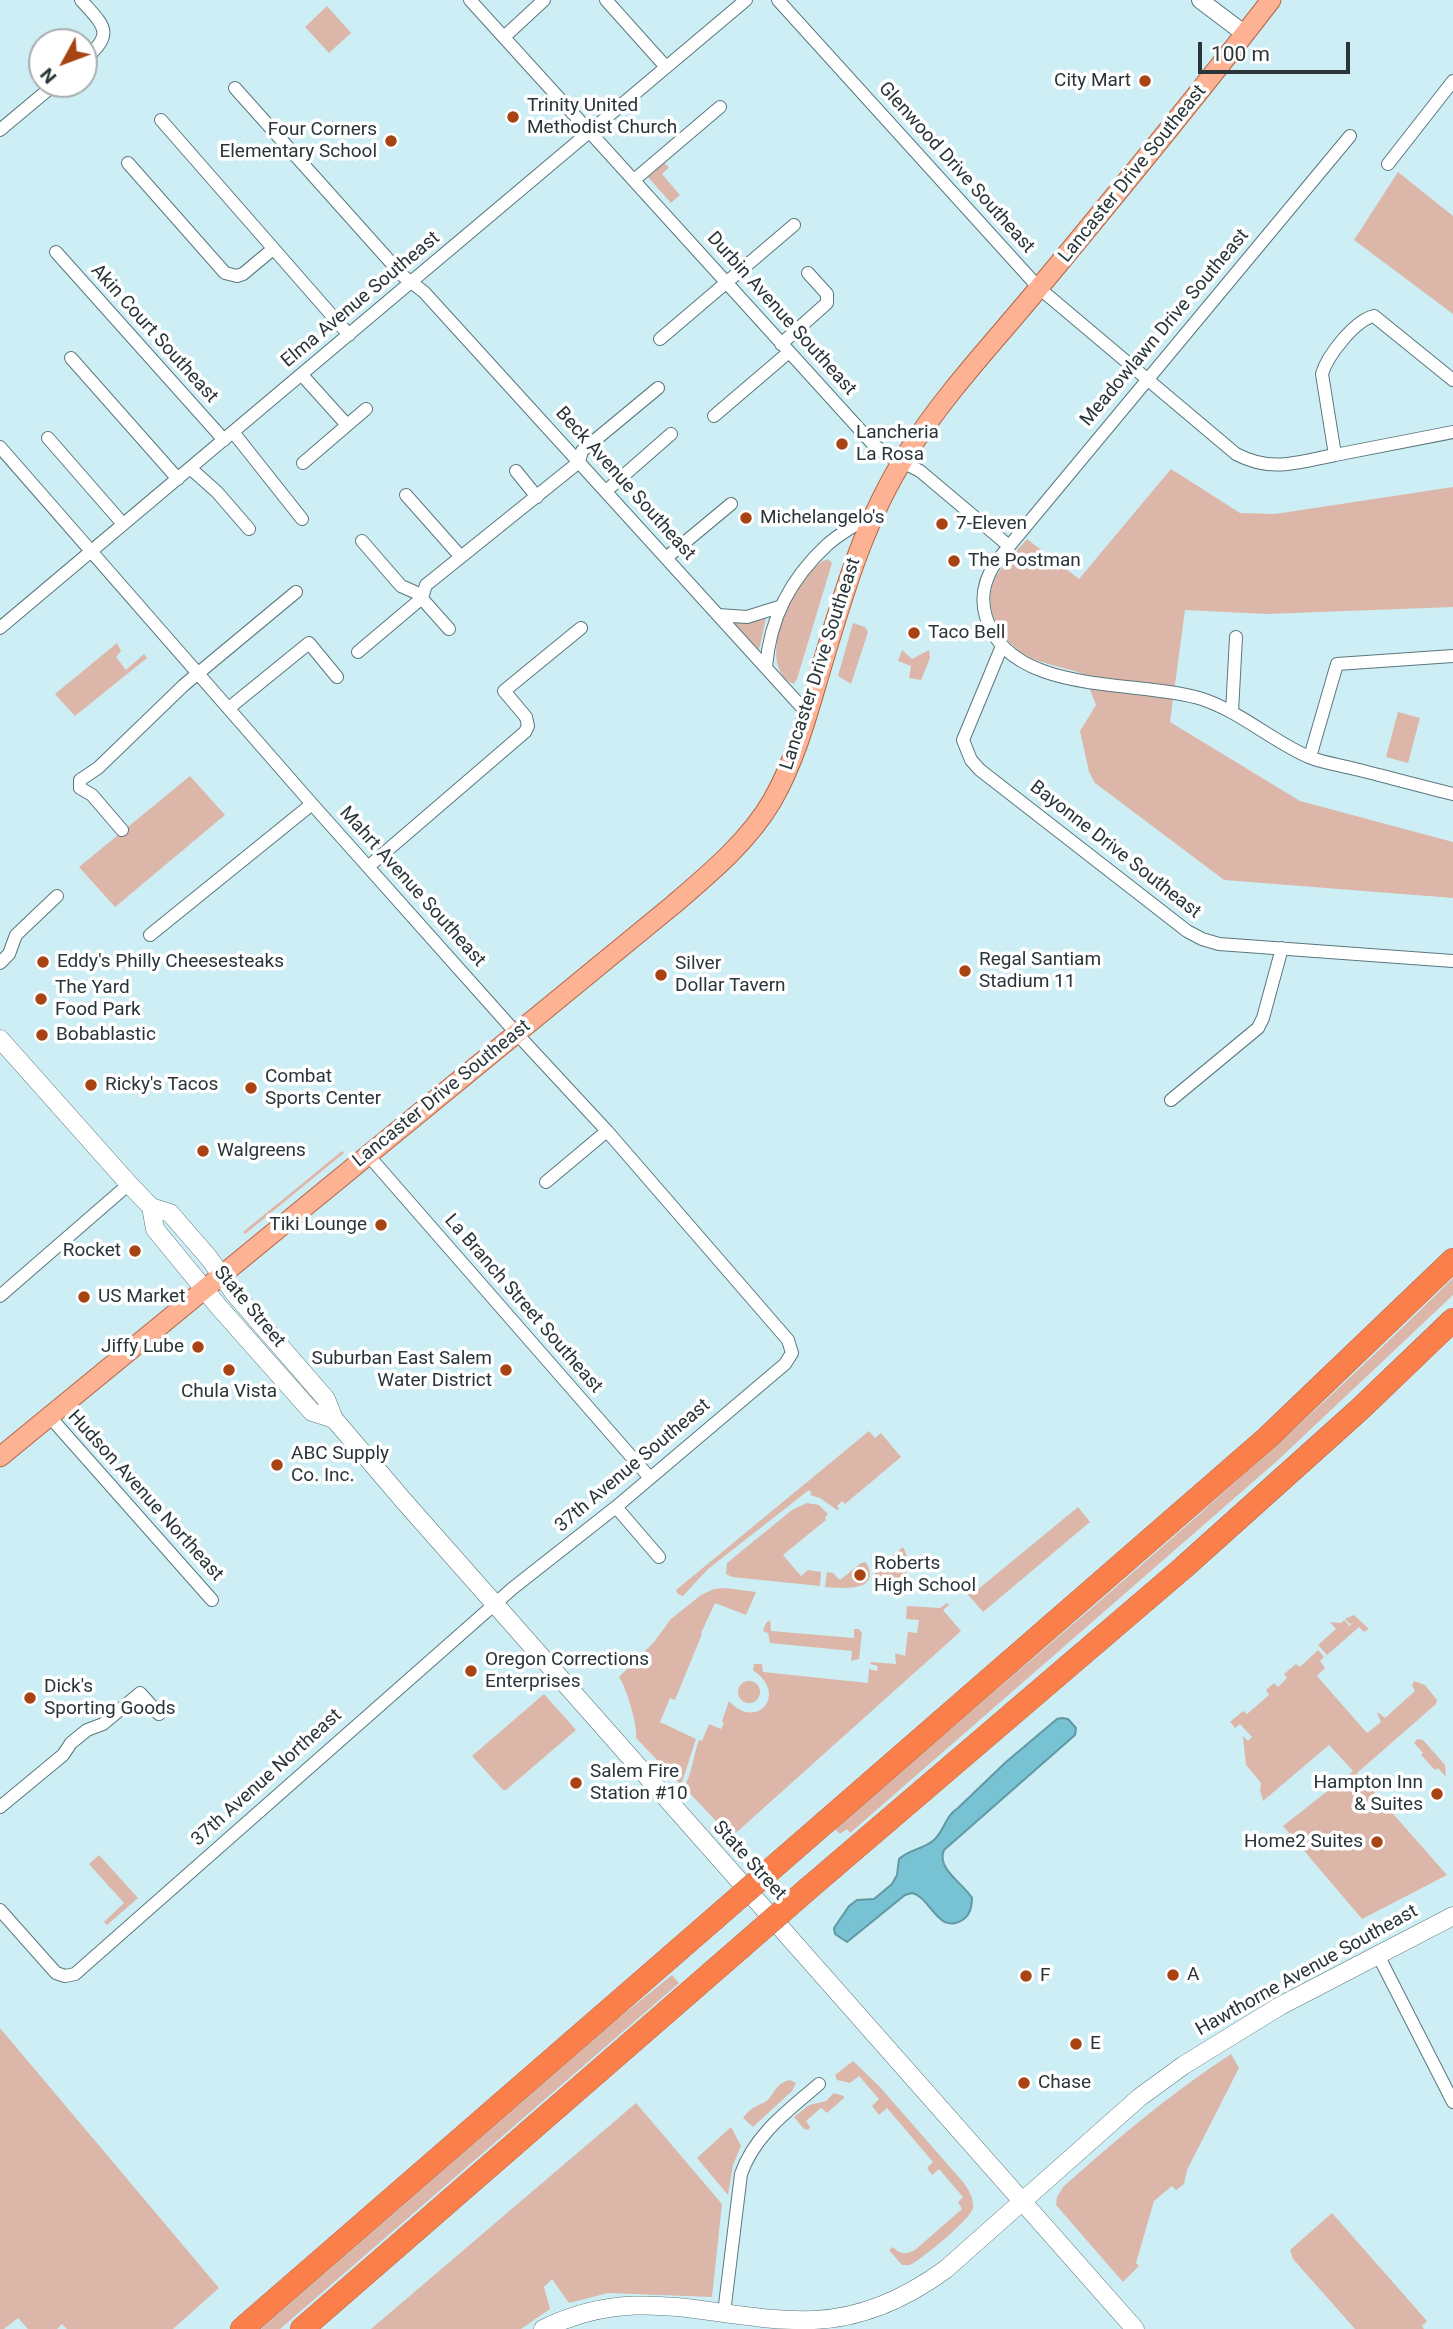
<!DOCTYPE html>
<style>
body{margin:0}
#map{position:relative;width:1453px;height:2329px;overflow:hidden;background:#ceeef5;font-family:Roboto,sans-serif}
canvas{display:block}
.north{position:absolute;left:28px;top:28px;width:70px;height:70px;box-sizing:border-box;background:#fff;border:2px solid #a9aeaf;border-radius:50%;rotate:229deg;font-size:19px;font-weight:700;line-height:28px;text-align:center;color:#293538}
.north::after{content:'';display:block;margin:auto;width:24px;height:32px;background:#a84313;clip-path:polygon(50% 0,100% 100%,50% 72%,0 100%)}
.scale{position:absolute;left:1198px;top:42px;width:152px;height:32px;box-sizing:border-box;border:4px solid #293538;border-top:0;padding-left:9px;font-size:21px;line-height:24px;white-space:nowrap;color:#293538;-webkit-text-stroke:5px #fff;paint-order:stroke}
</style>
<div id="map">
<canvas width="1453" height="2329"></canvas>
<div class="north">N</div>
<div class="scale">100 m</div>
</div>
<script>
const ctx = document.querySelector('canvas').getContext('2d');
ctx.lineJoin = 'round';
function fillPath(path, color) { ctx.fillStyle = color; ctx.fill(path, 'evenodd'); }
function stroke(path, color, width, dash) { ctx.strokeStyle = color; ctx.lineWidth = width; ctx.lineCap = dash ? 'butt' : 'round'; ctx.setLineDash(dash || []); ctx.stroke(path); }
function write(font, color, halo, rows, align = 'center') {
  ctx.font = font + ' Roboto,sans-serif'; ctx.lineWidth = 7; ctx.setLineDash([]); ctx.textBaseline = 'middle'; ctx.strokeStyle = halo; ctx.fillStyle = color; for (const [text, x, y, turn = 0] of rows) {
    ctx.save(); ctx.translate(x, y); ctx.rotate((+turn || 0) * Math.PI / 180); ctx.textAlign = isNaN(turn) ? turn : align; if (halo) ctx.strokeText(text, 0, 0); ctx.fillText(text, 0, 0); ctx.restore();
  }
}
fillPath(new Path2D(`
 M327 6 351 33 329 53 305 27Z
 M663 162 669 167 662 174 680 195 671 203 647 176Z
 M1398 172 1453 216V314L1354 240Z
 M1171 469 1240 513 1275 514 1453 487V607L1266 614 1185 610 1170 722 1300 801 1453 842V898L1224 880 1095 783 1089 772 1080 731 1096 705 1084 674C1067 668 1047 665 1031 658 1003 645 979 607 996 577 1004 563 1017 551 1027 539L1079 579Z
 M828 559 832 563 797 679 794 684C751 667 796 569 828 559Z
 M766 619 759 650 731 622Z
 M853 623 865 627 868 632 851 684 838 676Z
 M117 643 121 651 116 657 126 670 144 654 147 658 75 716 55 694Z
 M902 650 912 659 929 650 930 658 921 680 909 678 911 666 898 661Z
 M1398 712 1420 718 1408 763 1386 757Z
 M190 776 225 815 115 907 79 867Z
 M342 1151 344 1153 245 1234 243 1232Z
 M1453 1278V1295L1277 1461 850 1833 847 1829 840 1834 835 1829C1043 1648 1257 1473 1453 1278Z
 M869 1431 875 1438 881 1433 901 1457 845 1504 842 1501 837 1506 839 1509 837 1510 820 1498 810 1495 812 1493 809 1490 708 1569 683 1596 678 1594 676 1590Z
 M807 1503 819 1505 828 1514 825 1518 826 1520 783 1555 801 1576 808 1570 821 1572 820 1586 732 1577 726 1574 727 1563 792 1510Z
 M1078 1507 1090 1522 983 1612 964 1590 965 1587 970 1585 976 1591Z
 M903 1547C915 1568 903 1592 878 1592 870 1581 880 1571 871 1557L873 1556 881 1565Z
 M866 1562C883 1593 841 1588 825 1587L827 1572 833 1573 840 1580 861 1563Z
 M726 1588 756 1592 746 1615 715 1603 701 1633 702 1634 675 1700 670 1698 660 1722 696 1739 681 1785 636 1738C638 1726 626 1687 619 1677L654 1642 671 1619 701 1595 714 1589Z
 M947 1603 949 1605 943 1610 961 1631 738 1831 729 1835 684 1787C692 1774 693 1756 699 1740L702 1741 709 1724 721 1729 724 1723 722 1721 729 1701C755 1731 790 1696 753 1670L754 1664H762L763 1672 868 1683 869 1669 877 1671 878 1666 870 1664 871 1662 896 1664 895 1653 905 1656 908 1632 917 1633 919 1620 906 1619 907 1606 940 1608Z
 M1354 1615 1369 1629 1364 1632 1359 1627 1327 1655 1318 1645 1336 1629 1330 1622 1341 1623 1344 1620 1349 1625 1347 1628 1353 1623 1350 1624 1345 1619Z
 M770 1620 771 1631 854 1638V1629H859L862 1633 859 1659 851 1661 852 1651 770 1643 768 1633 763 1631 766 1623Z
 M1318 1650 1324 1657 1320 1661 1325 1668 1317 1676 1367 1733 1381 1722 1377 1713H1379L1385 1718 1415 1691 1412 1685 1414 1681 1425 1685 1437 1700 1436 1704 1357 1773 1447 1875 1362 1919 1283 1826 1353 1771 1329 1745 1263 1801 1260 1790 1261 1783 1246 1765 1243 1736 1248 1741 1252 1737 1240 1724 1235 1728 1230 1722 1243 1711 1247 1714 1269 1695 1266 1690 1274 1683 1278 1687 1287 1678 1284 1674 1296 1664 1300 1667Z
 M738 1692a11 11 0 1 1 22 0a11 11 0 1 1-22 0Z
 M544 1694 576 1730 506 1790H503L472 1756Z
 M1417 1739 1423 1740 1445 1765 1446 1777 1438 1768 1435 1770 1421 1755 1423 1753 1414 1743Z
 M99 1855 138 1898 107 1925 104 1922 124 1903 89 1864Z
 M672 1975 679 1983 280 2329H261L615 2021Z
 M0 2028 219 2288 173 2329H67L62 2324 57 2329H28L18 2318 4 2329H0Z
 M1231 2054 1239 2068 1187 2170 1184 2184 1176 2190 1172 2186 1154 2201 1136 2263 1139 2266 1123 2282 1056 2205 1057 2197 1064 2186C1117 2139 1171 2093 1231 2054Z
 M853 2061 879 2086 963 2182C968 2189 974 2198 973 2208 971 2219 921 2260 910 2265H902L889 2250 893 2247C899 2254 906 2255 915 2250L962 2209 958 2202 963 2197 939 2169 932 2175 927 2168 933 2162 887 2108 879 2115 872 2106 879 2099 859 2076 850 2083 837 2080 835 2075Z
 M790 2080 796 2083 792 2091 753 2127 743 2118C749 2109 756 2106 765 2102 775 2096 773 2084 790 2080Z
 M834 2093 844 2096V2098L827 2113 821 2108 806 2121 810 2127 808 2130 804 2129 794 2117 809 2105 826 2101Z
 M636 2103 722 2204 712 2297 608 2293 569 2303 552 2279 544 2287 550 2309 521 2329H371Z
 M731 2127 741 2146 733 2165 728 2195 697 2158Z
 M1332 2213 1427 2321 1422 2326 1424 2329H1355L1293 2259 1290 2250Z`), '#dcb7a9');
const water = new Path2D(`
 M1062 1718 1068 1719 1076 1728 1075 1735 944 1850C936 1869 963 1883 972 1898 972 1906 971 1914 964 1919 938 1937 931 1897 912 1893L905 1895 847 1942 835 1934 834 1928 849 1906 857 1900 874 1899 892 1884 897 1875 899 1859C910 1849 924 1849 934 1840 945 1830 945 1816 958 1808L1006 1762 1057 1719Z`);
fillPath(water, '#77c2d3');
stroke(water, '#6098a4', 2);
const minor = new Path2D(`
 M81 0C105 27 115 33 84 60
 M470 0 872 443 884 453 920 471 1009 546
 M606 0 666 67
 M778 0 1039 288 1236 454C1272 473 1298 462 1335 455
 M504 37 544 0
 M235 88 403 276 424 292 807 713
 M161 120 349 335
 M0 130 55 84
 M1350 136 996 562C984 580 980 597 986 617 1010 697 1138 679 1202 699 1241 712 1272 741 1309 757 1323 763 1341 765 1355 769 1388 777 1420 786 1453 794
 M128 163 225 273 237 276 243 274 273 249
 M1388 164 1453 81
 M634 180 720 107
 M56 252 224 440
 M660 339 794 225
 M781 344 827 303V294L808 273
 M71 358 178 479
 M302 375 347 425
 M1453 380 1374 316C1355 320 1327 356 1322 374L1335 455 1453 432
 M714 416 789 352
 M233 432 302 519
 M48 438 123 524
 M0 447 312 804 517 1034 607 1131 788 1340 792 1353 785 1364 616 1507 513 1588 75 1974 65 1976 56 1973 0 1910
 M303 463 366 409
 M190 468 217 492 249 529
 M516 471 537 497
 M606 491 671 434
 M406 495 461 557
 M362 541 401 586 417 593 449 629
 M666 558 731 504
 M718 615 747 617 779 607
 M0 628 746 0
 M1002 646 963 740 971 760 980 770 1187 931 1202 939 1219 944 1453 961
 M358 652 422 598 426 585 579 462 582 451 658 388
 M766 667C770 618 790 579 827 545 840 533 857 524 872 515
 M229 708 309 643 337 677
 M1232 712 1236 637
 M1310 757 1337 664 1453 656
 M122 830 92 795 80 788V780L98 768 184 685 296 592
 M369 866 525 732 528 726 526 717 504 691 581 628
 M150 935 312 804
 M0 963 9 954 16 935 57 896
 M1171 1100 1258 1028 1263 1018 1282 948
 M368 1155 650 1478
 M546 1182 607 1131
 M0 1296 129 1184
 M50 1417 212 1600
 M616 1507 659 1557
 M0 1807 63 1755 71 1743 87 1730 103 1724 140 1693 159 1714
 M1378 1955 1453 2102
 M724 2313 741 2174C755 2134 788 2111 819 2084`);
const tertiary = new Path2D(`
 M1200 0 1245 34`);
const secondary = new Path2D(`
 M0 1039 129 1184 151 1207 170 1213 209 1258 234 1293 326 1399 334 1419 403 1500 1135 2329
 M151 1207 155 1229 218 1306 312 1412 334 1419
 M543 2329C643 2280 714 2323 814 2320 863 2318 908 2297 946 2269L1140 2097 1184 2065 1280 2006 1453 1916`);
const primary = new Path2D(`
 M0 1457 673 905C709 874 748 842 772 801 795 761 807 716 820 672 843 595 864 520 908 452 946 392 997 339 1042 284 1120 190 1197 96 1271 0`);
const motorway = new Path2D(`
 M783 1859 1267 1438 1453 1260
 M809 1888 1183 1568 1359 1410 1453 1320
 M242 2329 713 1920
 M302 2329 739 1949`);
stroke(minor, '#5a777d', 14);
stroke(tertiary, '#5a777d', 18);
stroke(secondary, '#5a777d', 19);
stroke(primary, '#b26544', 21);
stroke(motorway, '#b26544', 24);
stroke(minor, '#fff', 12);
stroke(tertiary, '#fff', 16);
stroke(secondary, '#fff', 18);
stroke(primary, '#fdb293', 19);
stroke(motorway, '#fb7f4b', 23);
const motorwayBridge = new Path2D(`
 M713 1920 783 1859
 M739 1949 809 1888`);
stroke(motorwayBridge, '#b26544', 24, []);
stroke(motorwayBridge, '#fb7f4b', 23);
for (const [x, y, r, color] of [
 [1145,81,7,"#a84313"],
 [513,117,7,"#a84313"],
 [391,141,7,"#a84313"],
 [842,444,7,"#a84313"],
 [746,518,7,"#a84313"],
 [942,524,7,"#a84313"],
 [954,561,7,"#a84313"],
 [914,633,7,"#a84313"],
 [43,962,7,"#a84313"],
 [965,971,7,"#a84313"],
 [661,975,7,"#a84313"],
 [41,999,7,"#a84313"],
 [42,1035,7,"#a84313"],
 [91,1085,7,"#a84313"],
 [251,1088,7,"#a84313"],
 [203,1151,7,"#a84313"],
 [381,1225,7,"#a84313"],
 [135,1251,7,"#a84313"],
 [84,1297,7,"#a84313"],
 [198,1347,7,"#a84313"],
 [229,1370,7,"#a84313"],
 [506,1370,7,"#a84313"],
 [277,1465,7,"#a84313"],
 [860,1575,7,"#a84313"],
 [471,1671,7,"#a84313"],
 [30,1698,7,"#a84313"],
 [576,1783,7,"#a84313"],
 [1437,1794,7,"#a84313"],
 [1377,1842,7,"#a84313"],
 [1173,1975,7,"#a84313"],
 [1026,1976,7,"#a84313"],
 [1076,2044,7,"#a84313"],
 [1024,2083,7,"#a84313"]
]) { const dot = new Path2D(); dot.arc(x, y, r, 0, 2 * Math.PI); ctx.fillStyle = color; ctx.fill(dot); stroke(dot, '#fff', 2.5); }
write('19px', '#293538', '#fff', [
 ["City Mart",1131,81,"right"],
 ["Trinity United",527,106],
 ["Methodist Church",527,128],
 ["Four Corners",377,130,"right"],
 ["Elementary School",377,152,"right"],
 ["Lancheria",856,433],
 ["La Rosa",856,455],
 ["Michelangelo's",760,518],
 ["7-Eleven",956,524],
 ["The Postman",968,561],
 ["Taco Bell",928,633],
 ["Regal Santiam",979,960],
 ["Stadium 11",979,982],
 ["Eddy's Philly Cheesesteaks",57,962],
 ["Silver",675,964],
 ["Dollar Tavern",675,986],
 ["The Yard",55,988],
 ["Food Park",55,1010],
 ["Bobablastic",56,1035],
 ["Combat",265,1077],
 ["Sports Center",265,1099],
 ["Ricky's Tacos",105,1085],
 ["Walgreens",217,1151],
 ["Tiki Lounge",367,1225,"right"],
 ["Rocket",121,1251,"right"],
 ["US Market",98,1297],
 ["Jiffy Lube",184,1347,"right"],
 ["Suburban East Salem",492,1359,"right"],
 ["Water District",492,1381,"right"],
 ["Chula Vista",229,1392,"center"],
 ["ABC Supply",291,1454],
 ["Co. Inc.",291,1476],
 ["Roberts",874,1564],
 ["High School",874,1586],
 ["Oregon Corrections",485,1660],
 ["Enterprises",485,1682],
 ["Dick's",44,1687],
 ["Sporting Goods",44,1709],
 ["Salem Fire",590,1772],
 ["Station #10",590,1794],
 ["Hampton Inn",1423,1783,"right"],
 ["& Suites",1423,1805,"right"],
 ["Home2 Suites",1363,1842,"right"],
 ["A",1187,1975],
 ["F",1040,1976],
 ["E",1090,2044],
 ["Chase",1038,2083]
], 'left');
write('19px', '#293538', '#fff', [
 ["Glenwood Drive Southeast",956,168,48],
 ["Lancaster Drive Southeast",1133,174,-51],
 ["Elma Avenue Southeast",361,300,-40],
 ["Durbin Avenue Southeast",781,314,48],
 ["Meadowlawn Drive Southeast",1165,328,-50],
 ["Akin Court Southeast",154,334,48],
 ["Beck Avenue Southeast",625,484,48],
 ["Lancaster Drive Southeast",821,664,-72],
 ["Bayonne Drive Southeast",1115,850,38],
 ["Mahrt Avenue Southeast",412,887,48],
 ["Lancaster Drive Southeast",442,1094,-39],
 ["La Branch Street Southeast",523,1304,49],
 ["State Street",249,1307,50],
 ["37th Avenue Southeast",633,1466,-40],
 ["Hudson Avenue Northeast",145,1496,48],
 ["37th Avenue Northeast",267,1778,-42],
 ["State Street",749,1861,48],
 ["Hawthorne Avenue Southeast",1307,1971,-29]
]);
</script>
